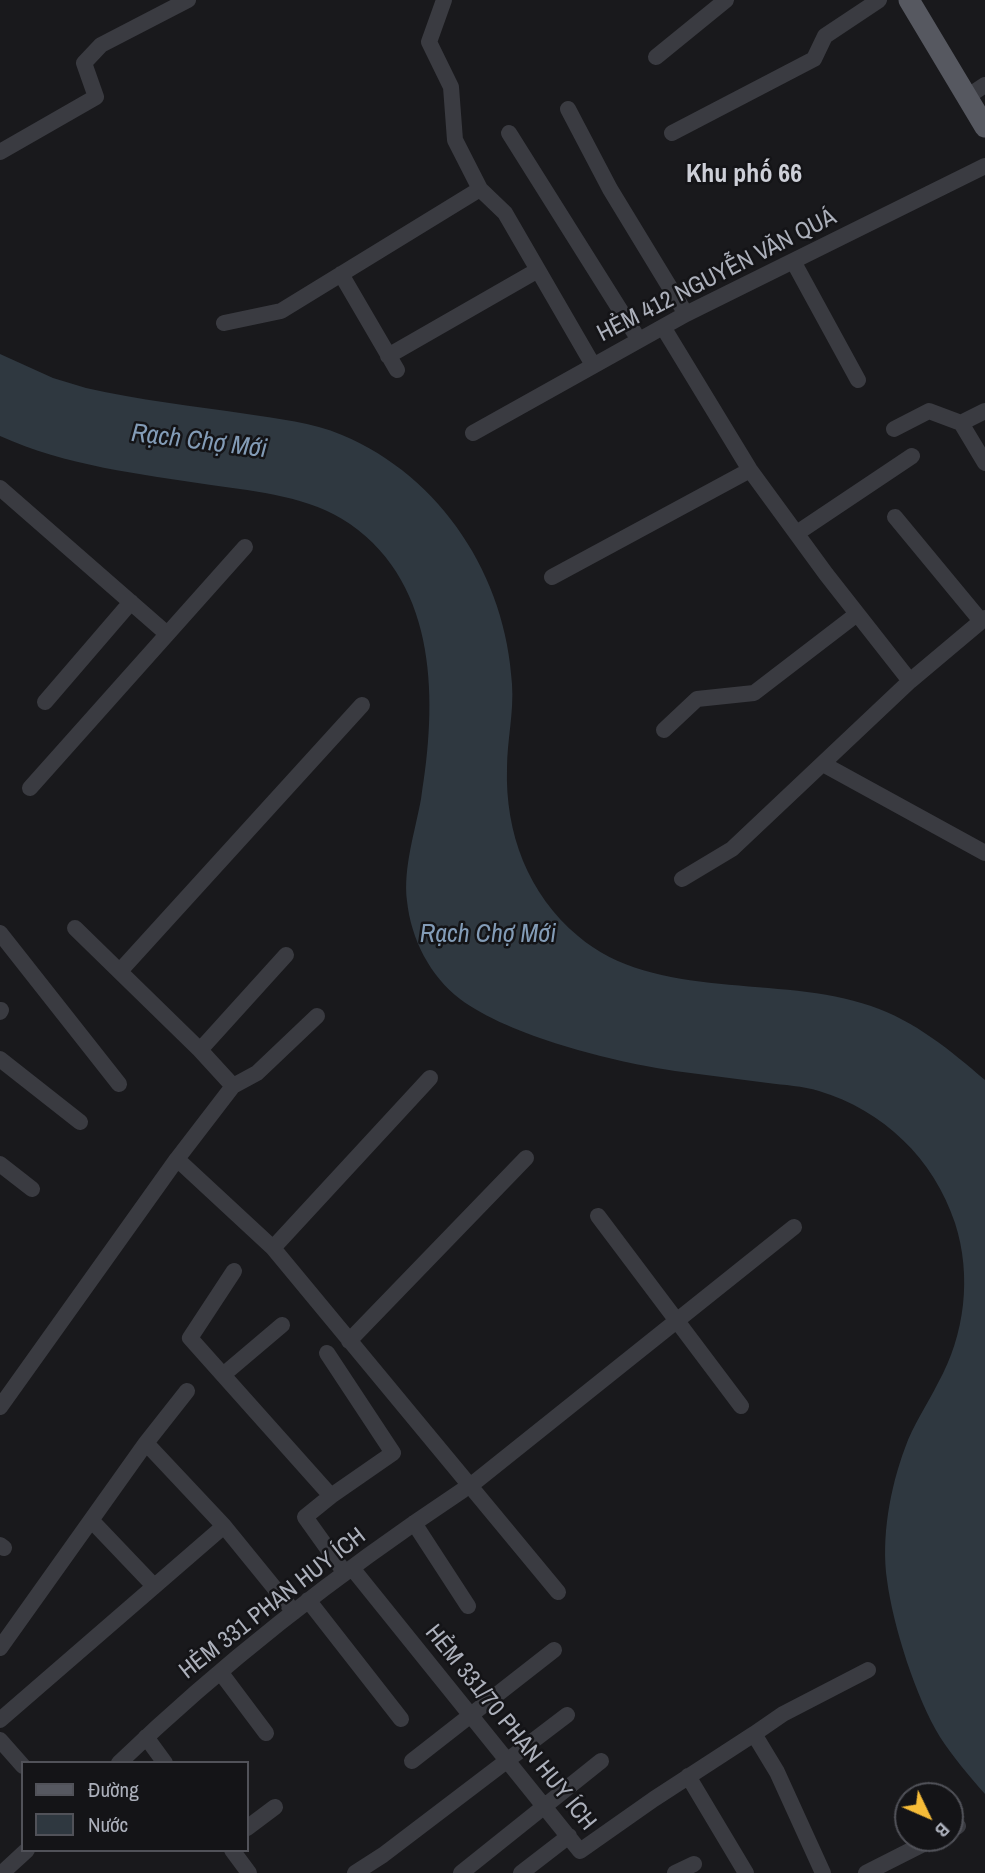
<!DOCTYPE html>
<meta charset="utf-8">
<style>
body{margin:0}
#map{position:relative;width:985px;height:1873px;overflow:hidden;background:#19191c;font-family:"Archivo Narrow",sans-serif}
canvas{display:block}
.legend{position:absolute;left:21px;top:1761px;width:228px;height:91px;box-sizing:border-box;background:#141417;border:2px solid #515259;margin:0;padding:9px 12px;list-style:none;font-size:21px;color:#acb0bb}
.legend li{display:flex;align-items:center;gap:14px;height:35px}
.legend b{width:35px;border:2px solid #515259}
.north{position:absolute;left:894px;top:1782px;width:70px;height:70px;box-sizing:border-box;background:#141417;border:2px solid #515259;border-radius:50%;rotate:134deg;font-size:19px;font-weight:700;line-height:28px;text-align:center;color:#acb0bb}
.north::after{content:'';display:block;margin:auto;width:24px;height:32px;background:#f6bc38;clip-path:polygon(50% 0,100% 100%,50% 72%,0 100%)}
</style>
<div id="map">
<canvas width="985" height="1873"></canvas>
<ul class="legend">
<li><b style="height:9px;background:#565860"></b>Đường</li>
<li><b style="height:19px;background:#2f3840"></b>Nước</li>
</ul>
<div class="north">B</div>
</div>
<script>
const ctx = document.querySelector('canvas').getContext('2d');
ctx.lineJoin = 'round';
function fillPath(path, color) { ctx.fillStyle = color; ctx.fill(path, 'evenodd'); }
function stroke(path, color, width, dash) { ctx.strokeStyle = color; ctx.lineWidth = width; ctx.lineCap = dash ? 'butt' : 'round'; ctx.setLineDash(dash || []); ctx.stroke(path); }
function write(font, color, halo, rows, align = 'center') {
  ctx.font = font + ' "Archivo Narrow",sans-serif'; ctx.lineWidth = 5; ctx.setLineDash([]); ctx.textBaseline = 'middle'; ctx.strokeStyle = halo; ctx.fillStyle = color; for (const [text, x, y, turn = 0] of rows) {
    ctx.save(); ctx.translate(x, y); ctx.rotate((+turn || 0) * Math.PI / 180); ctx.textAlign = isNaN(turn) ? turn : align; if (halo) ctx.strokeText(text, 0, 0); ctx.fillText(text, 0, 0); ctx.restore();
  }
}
fillPath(new Path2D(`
 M0 354 53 378 86 388C139 400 193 406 247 414 278 419 312 422 342 435 442 477 506 577 512 684 514 713 507 740 507 768 505 833 528 894 578 936 655 1002 780 974 871 1006 915 1021 950 1050 985 1080V1794C969 1776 953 1757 940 1737 916 1698 893 1626 887 1580 881 1538 890 1488 905 1448 913 1425 927 1405 938 1383 965 1335 972 1276 955 1223 934 1159 883 1110 819 1091 803 1086 784 1085 768 1083 737 1079 706 1075 675 1071 614 1062 509 1036 460 999 430 976 411 939 407 901 403 868 415 832 421 799 437 703 439 586 350 524 309 496 259 492 211 485 140 474 66 466 0 436Z`), '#2f3840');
stroke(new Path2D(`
 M444 0 429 42 451 87 455 140 480 189 505 213 593 365
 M656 57 726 0
 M967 97 985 85
 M568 109 610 189 686 314
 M509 133 639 340
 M672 133 814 59 825 36 879 0
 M0 152 96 97 84 63 101 45 188 0
 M793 261 858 380
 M341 274 397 370
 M224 323 281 311 480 189
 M663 327 750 470 826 574 910 681
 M388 356 538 270
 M961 423 985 463
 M894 429 929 411 961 423 985 411
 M473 433 686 314 985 166
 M0 488 166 633
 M895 517 981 621
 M797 533 912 456
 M552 577 750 470
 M45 702 131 602
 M664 730 697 699 754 693 857 614
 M823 764 985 853
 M30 788 245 547
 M682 879 732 849 910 681 985 618
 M0 933 119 1084
 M120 971 362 705
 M0 1012 1 1010
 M200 1050 286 955
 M0 1059 80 1122
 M233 1086 257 1073 317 1016
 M177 1159 273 1248 558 1592
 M0 1164 32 1189
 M598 1216 741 1406
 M273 1248 430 1078
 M234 1271 190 1338 331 1496 305 1517 345 1573
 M349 1341 526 1158
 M327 1353 393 1453 331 1496
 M223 1375 282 1325
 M0 1407 177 1159 233 1086 200 1050 75 928
 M146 1443 224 1526 294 1612
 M470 1486 794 1227
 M92 1521 154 1586
 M414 1523 468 1606
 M0 1545 4 1548
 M352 1568 580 1851 654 1799 754 1734 777 1772 823 1873
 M308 1600 401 1719
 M0 1648 146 1443 187 1391
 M221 1673 266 1733
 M0 1720 224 1526
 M754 1734 783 1714 868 1670
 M146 1737 165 1763
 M0 1740 23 1766
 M412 1761 554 1650
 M119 1763C225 1661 341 1571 463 1490
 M688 1776 746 1873
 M247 1828 275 1807
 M950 1830 958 1826
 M232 1850 249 1873
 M2 1873 27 1850
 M355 1873 383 1855 567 1715
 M461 1873 601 1761
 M521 1873 569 1836
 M675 1873 694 1864
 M866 1873 935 1838`), '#3a3b41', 16);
stroke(new Path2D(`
 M909 0 985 127`), '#565860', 21);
write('24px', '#acb0bb', '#141417', [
 ["HẺM 412 NGUYỄN VĂN QUÁ",717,276,-27],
 ["HẺM 331 PHAN HUY ÍCH",273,1604,-38],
 ["HẺM 331/70 PHAN HUY ÍCH",510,1728,51]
]);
write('bold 26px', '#cdcfd7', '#141417', [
 ["Khu phố 66",744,175]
]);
write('italic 26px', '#839cb7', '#141417', [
 ["Rạch Chợ Mới",199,442,7],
 ["Rạch Chợ Mới",488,935]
]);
</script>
